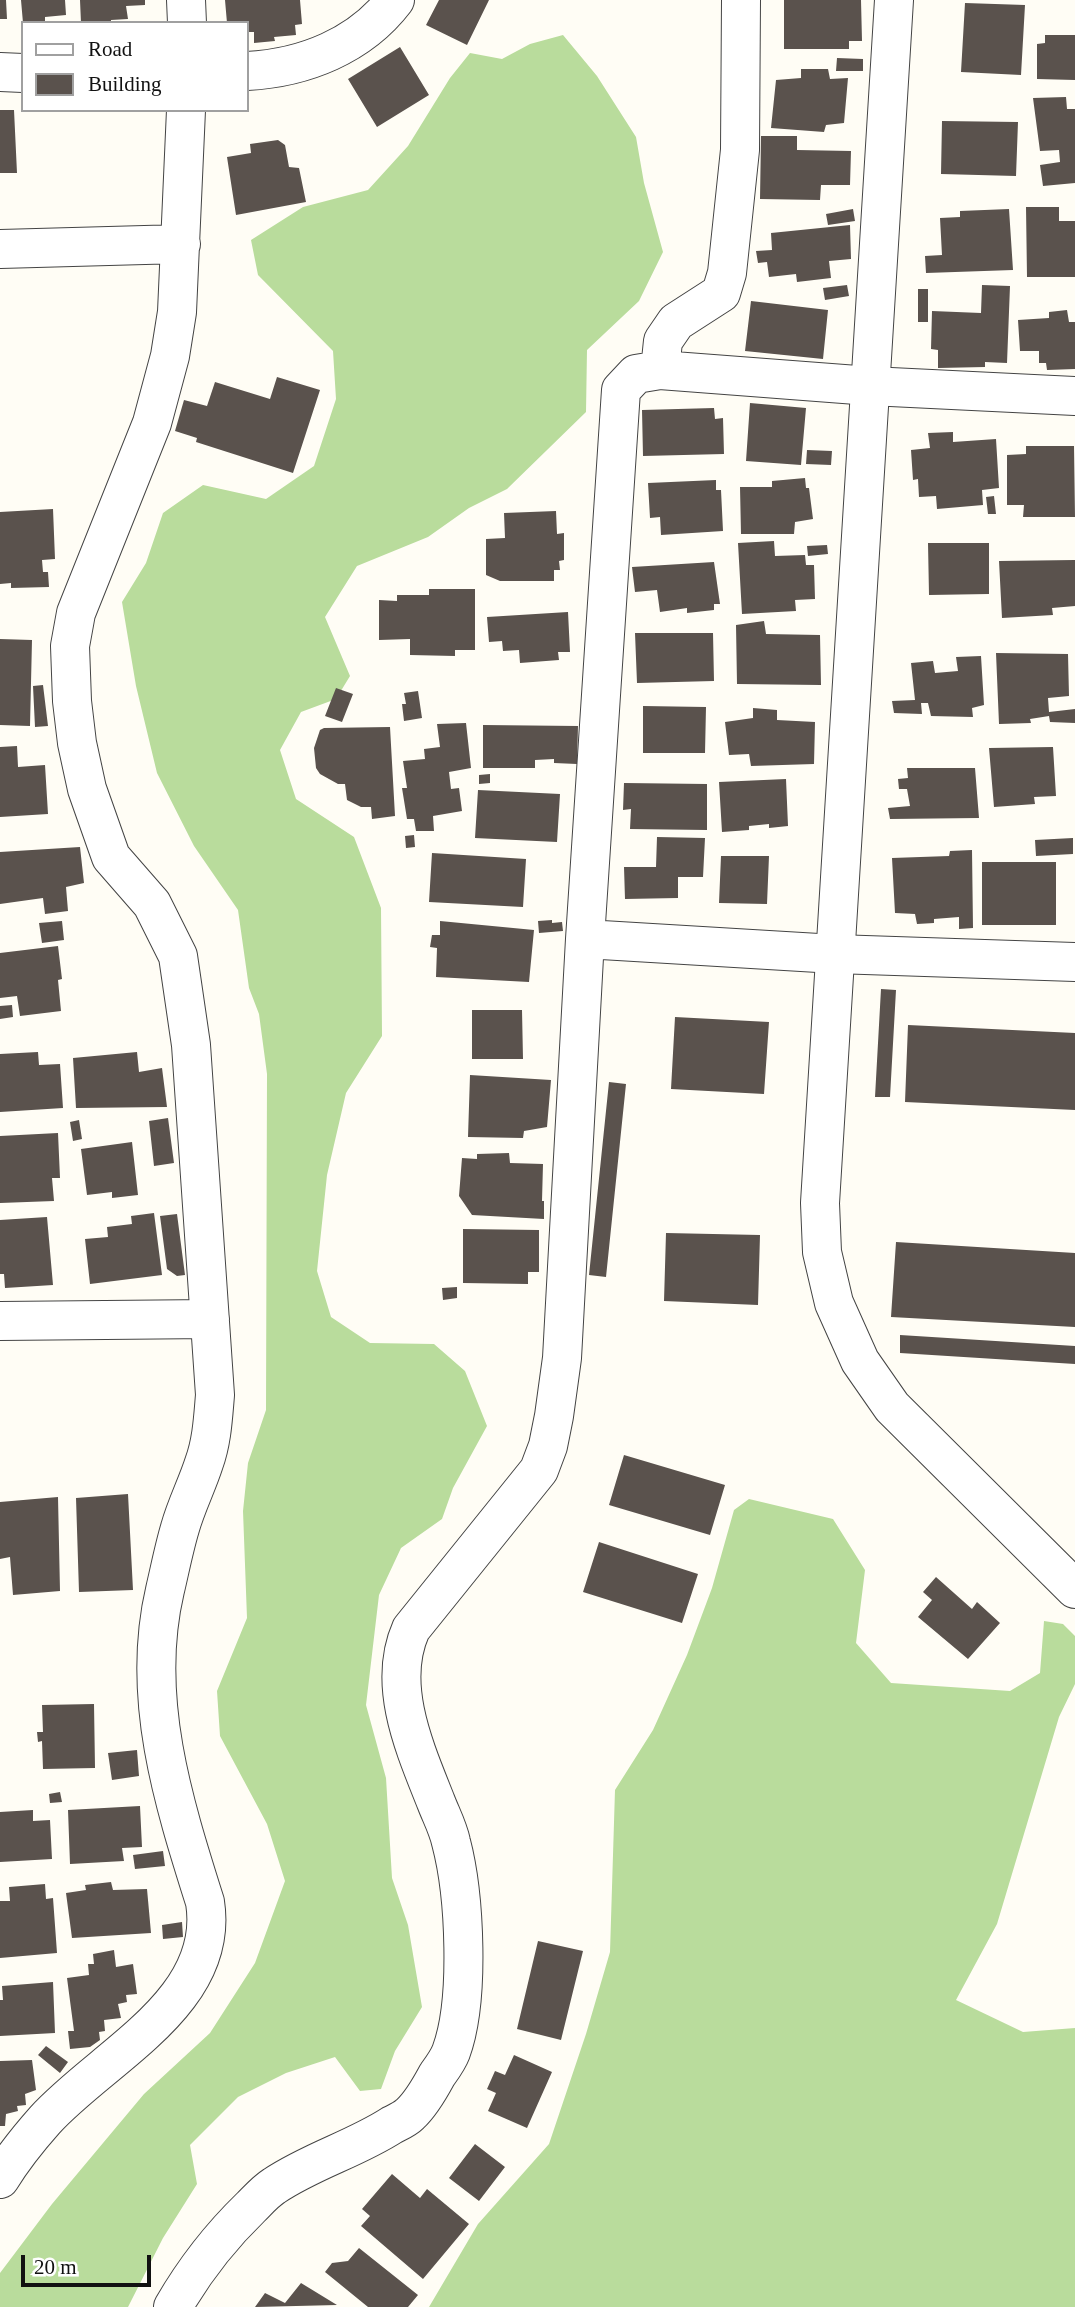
<!DOCTYPE html>
<style>
body{margin:0}
#map{position:relative;width:1075px;height:2307px;overflow:hidden;background:#fffdf5;font-family:Georgia,serif}
canvas{display:block}
.legend{position:absolute;left:21px;top:21px;width:228px;height:91px;box-sizing:border-box;background:#fff;border:2px solid #a0a0a0;margin:0;padding:9px 12px;list-style:none;font-size:21px;color:#111}
.legend li{display:flex;align-items:center;gap:14px;height:35px}
.legend b{width:35px;border:2px solid #a0a0a0}
.scale{position:absolute;left:21px;top:2255px;width:130px;height:32px;box-sizing:border-box;border:4px solid #111;border-top:0;padding-left:9px;font-size:21px;line-height:24px;white-space:nowrap;color:#111;-webkit-text-stroke:5px #fff;paint-order:stroke}
</style>
<div id="map">
<canvas width="1075" height="2307"></canvas>
<ul class="legend">
<li><b style="height:9px;background:#fff"></b>Road</li>
<li><b style="height:19px;background:#5a524d"></b>Building</li>
</ul>
<div class="scale">20 m</div>
</div>
<script>
const ctx = document.querySelector('canvas').getContext('2d');
ctx.lineJoin = 'round';
function fillPath(path, color) { ctx.fillStyle = color; ctx.fill(path, 'evenodd'); }
function stroke(path, color, width, dash) { ctx.strokeStyle = color; ctx.lineWidth = width; ctx.lineCap = dash ? 'butt' : 'round'; ctx.setLineDash(dash || []); ctx.stroke(path); }
fillPath(new Path2D(`
 M563 35 597 76 636 137 644 183 663 252 639 301 587 350 586 412 507 489 469 508 428 537 357 566 325 617 350 676 336 699 301 712 280 750 296 799 354 837 381 908 382 1036 346 1093 327 1175 317 1271 331 1317 370 1343 434 1344 465 1371 487 1426 453 1488 442 1519 401 1548 379 1595 366 1705 386 1778 392 1878 408 1925 422 2007 395 2051 381 2089 360 2091 335 2057 286 2073 238 2097 190 2145 197 2184 163 2238 128 2307H0V2273L52 2204 144 2094 210 2033 255 1963 285 1881 267 1824 220 1736 217 1691 247 1618 243 1511 248 1463 266 1410 267 1074 259 1014 249 988 238 910 194 846 157 773 136 686 122 602 146 563 163 513 203 485 266 499 314 466 336 399 333 351 258 275 251 240 303 207 368 190 408 146 450 78 470 53 502 59 530 44Z
 M749 1499 833 1519 865 1570 856 1643 891 1683 1010 1691 1040 1673 1044 1621 1063 1624 1075 1636V1684L1059 1717 997 1924 956 2000 1023 2032 1075 2028V2307H429L478 2224 549 2144 586 2034 610 1952 615 1790 653 1730 687 1655 712 1588 734 1510Z`), '#b9dc9c');
fillPath(new Path2D(`
 M0 0H6L7 19H0Z
 M21 0H65L66 15 45 17V23H23Z
 M80 0H145V5L126 6 128 19 111 20V23H81Z
 M225 0H300L302 24 295 25 296 35 274 37 275 41 254 43V32H247V23H227Z
 M439 0H489L467 45 426 25Z
 M784 0H861L862 41H849V49H784Z
 M965 3 1025 5 1021 75 961 72Z
 M1045 35H1075V80L1037 79V44L1045 43Z
 M400 47 429 95 377 127 348 79Z
 M837 58 863 59V71H836Z
 M801 69H828L830 79 848 78 844 123 826 125 824 132 771 128 776 80 801 78Z
 M1066 97 1067 109H1075V183L1043 186 1040 165 1060 162 1059 150 1040 151 1033 98Z
 M0 110H14L17 173H0Z
 M942 121 1018 122 1016 176 941 174Z
 M761 136H797V150L851 151 850 185H821L820 200 760 199Z
 M278 140 285 145 289 167 299 168 306 202 236 215 227 157 251 153 250 144Z
 M1026 207H1059V221H1075V277H1027Z
 M853 209 855 221 828 225 826 214Z
 M1009 209 1013 270 926 273 925 256 942 255 940 218 960 217V211Z
 M850 225 851 259 829 261 831 278 797 282 796 274 769 277 767 262 758 263 756 251 772 250 771 233Z
 M847 285 849 296 825 300 823 288Z
 M982 285 1010 286 1007 363 985 362V367L938 368V350L931 349 932 311 981 313Z
 M918 289H928V322H918Z
 M751 301 828 310 823 359 745 351Z
 M1067 310 1069 322H1075V369L1047 370 1046 363H1039V351H1020L1018 320 1049 318V312Z
 M277 377 320 390 293 473 196 442 197 438 175 431 184 400 207 406 215 382 270 399Z
 M750 403 806 408 801 465 746 461Z
 M714 408 715 419 723 418 724 454 643 456 642 410Z
 M953 432V442L996 439 999 488 982 490 983 505 937 509 936 496 919 497 918 479 913 480 911 450 930 448 928 433Z
 M1026 446H1074L1075 517H1023L1024 505H1007V455L1026 454Z
 M807 450 832 451 831 465 806 464Z
 M805 478 806 488H809L813 519 795 522 794 534H741L740 487H772V481Z
 M716 480V490H721L723 531 661 535 660 517 650 518 648 483Z
 M994 496 996 514H988L986 497Z
 M53 509 55 559 42 560 43 572H48L49 587 11 588V583L0 584V512Z
 M556 511 557 534 564 533V560L559 561 560 570H554V581H500L486 575V539L505 538 504 513Z
 M774 541 775 556 805 555 806 565H814L815 599 795 600 796 611 742 614 738 543Z
 M928 543H989V594L929 595Z
 M827 545 828 554 808 556 807 546Z
 M1075 560V606L1052 608 1053 615 1002 618 999 561Z
 M714 562 720 604H714V610L687 613V608L660 612 657 590 635 592 632 567Z
 M429 589H475V650H455V656L410 655V639L379 640V600L397 601V595H429Z
 M568 612 570 652H558L559 660 520 663 519 650 503 651 502 641 489 642 487 617Z
 M764 621 766 634 820 635 821 685 737 684 736 625Z
 M635 633H713L714 681 637 683Z
 M0 639 32 640 30 726 0 725Z
 M996 653 1068 654 1069 696 1048 698 1049 712 1075 709V723L1050 722 1049 716 1030 719 1031 723 999 724Z
 M981 656 984 705 972 708 973 717 931 716 928 703H921L922 714 894 713 892 701 915 700 911 663 933 661 935 673 958 671 956 657Z
 M43 685 48 726 35 727 33 686Z
 M336 688 353 694 342 722 325 716Z
 M418 691 422 718 404 721 402 704H406L404 693Z
 M643 706 706 707 705 753H643Z
 M753 708 777 710V720L815 722 814 764 751 766 749 754 729 755 725 722 753 718Z
 M466 723 471 768 449 772 451 789 459 788 462 811 433 816 434 831H416L414 819H407L402 788H407L403 761 425 759 424 749 440 747 437 724Z
 M483 725 578 726 577 764 554 763V759L535 760V768H483Z
 M390 727 395 816 372 819 371 807H361L347 800 345 784H338L320 774 316 768 314 748 320 730 324 728Z
 M17 746 18 767 45 765 48 814 0 817V747Z
 M1053 747 1056 796 1034 797 1035 804 994 807 989 748Z
 M907 768H975L979 818 890 819 888 808 910 806 907 789H899L898 779 908 778Z
 M490 774V783L479 784V775Z
 M786 779 788 826 769 828V824L749 826V830L722 832 719 782Z
 M624 783 707 784V830L630 829 631 809 623 810Z
 M478 790 560 794 557 842 475 838Z
 M414 835 415 847 406 848 405 836Z
 M657 837 705 838 703 877H678V898L625 899 624 867H656Z
 M1073 838V854L1036 856 1035 840Z
 M80 847 84 883 66 887 68 911 45 914 43 898 0 904V852Z
 M972 850 973 928 959 929V917L934 919V923L917 924 915 914 895 913 892 858 949 856 950 851Z
 M432 853 526 859 523 907 429 902Z
 M721 856H769L767 904 719 903Z
 M982 862H1056V925H982Z
 M552 920V923L562 922 563 931 539 933 538 921Z
 M62 921 64 940 42 943 39 923Z
 M440 921 534 930 529 982 436 977 437 948 430 947 432 935H440Z
 M58 946 62 979 58 980 61 1011 20 1016 17 996 0 998V953Z
 M881 989 896 990 890 1097H875Z
 M12 1005 13 1017 0 1019V1006Z
 M472 1010H522L523 1059H472Z
 M675 1017 769 1022 764 1094 671 1089Z
 M908 1025 1075 1033V1110L905 1102Z
 M38 1052 39 1065 60 1064 63 1108 0 1112V1054Z
 M137 1052 139 1072 162 1068 167 1107 76 1108 73 1058Z
 M470 1075 551 1080 547 1127 524 1131 523 1138 468 1137Z
 M609 1082 626 1084 606 1277 589 1275Z
 M168 1118 174 1163 154 1166 149 1121Z
 M79 1120 82 1139 73 1141 70 1122Z
 M58 1133 60 1178H52L54 1201 0 1203V1136Z
 M132 1142 138 1195 112 1198V1192L87 1195 81 1149Z
 M509 1153 510 1163 543 1164 542 1201H544V1219L472 1215 459 1196 462 1158 477 1159V1154Z
 M154 1213 162 1275 90 1284 85 1239 108 1237 107 1227 132 1224 131 1216Z
 M177 1214 185 1275 177 1276 167 1269 160 1216Z
 M47 1217 53 1285 5 1288 4 1274H0V1220Z
 M463 1229 539 1230V1272H528V1284L463 1283Z
 M666 1233 760 1235 758 1305 664 1301Z
 M896 1242 1075 1253V1327L891 1317Z
 M457 1287V1298L443 1300 442 1288Z
 M900 1335 1075 1346V1364L900 1353Z
 M624 1455 725 1485 710 1535 609 1505Z
 M128 1494 133 1590 79 1592 76 1498Z
 M58 1497 60 1591 13 1595 10 1557 0 1559V1502Z
 M599 1542 698 1574 682 1623 583 1592Z
 M936 1577 972 1609 977 1602 1000 1623 968 1659 918 1617 932 1600 923 1592Z
 M94 1704 95 1768 43 1769 42 1741 38 1742 37 1732H43L42 1705Z
 M137 1750 139 1776 112 1780 108 1753Z
 M60 1792 62 1802 50 1803 49 1794Z
 M140 1806 142 1847 122 1848 124 1861 70 1864 68 1810Z
 M33 1810V1821L50 1820 52 1859 0 1862V1812Z
 M163 1851 165 1866 135 1869 133 1855Z
 M111 1882 113 1890 147 1889 151 1933 72 1938 66 1893 86 1890 85 1885Z
 M45 1884 46 1899 53 1898 57 1953 0 1958V1901H10L9 1887Z
 M182 1922 183 1937 163 1939 162 1925Z
 M538 1941 583 1951 561 2040 517 2029Z
 M114 1950 116 1967 133 1964 137 1994 126 1995 127 2002 118 2004 121 2018 104 2020 105 2031 99 2032 100 2040 90 2047 70 2049 68 2031H74L67 1978 89 1975 88 1964H94L93 1954Z
 M53 1982 55 2033 0 2036V2000H3L2 1986Z
 M46 2046 68 2062 60 2073 38 2055Z
 M514 2055 552 2072 527 2128 488 2111 496 2093 487 2089 495 2071 505 2075Z
 M32 2060 36 2090 25 2094 26 2105 17 2106 18 2111 6 2114 5 2126H0V2061Z
 M475 2144 505 2167 479 2201 449 2178Z
 M392 2174 420 2198 427 2189 469 2224 423 2279 361 2226 370 2216 362 2209Z
 M359 2248 418 2295 408 2307H368L325 2272 332 2263 348 2261Z
 M301 2283 337 2305 255 2307 265 2293 285 2303Z`), '#5a524d');
const minor = new Path2D(`
 M186 0 187 23
 M247 71C304 68 360 46 395 0
 M0 72 23 73
 M0 249 181 244
 M660 370 870 386 1075 396
 M585 939 835 954 1075 962
 M0 1321 210 1319
 M0 2179C13 2158 29 2138 45 2120 102 2057 221 2002 205 1902 173 1801 140 1696 165 1590 170 1569 174 1548 180 1528 186 1506 197 1485 204 1463 212 1441 213 1418 215 1395L191 1045 178 956 152 904 111 857 87 789 77 743 72 701 70 646 76 613 152 423 170 356 177 312 186 110
 M173 2307C195 2269 219 2238 251 2207 258 2200 266 2191 274 2186 311 2161 355 2149 392 2125 398 2122 405 2119 410 2114 421 2104 430 2088 437 2075 442 2068 448 2060 451 2052 470 2001 465 1895 451 1842 448 1828 441 1815 436 1802 415 1749 386 1685 411 1629L539 1470 548 1446 554 1416 562 1358 585 939 621 390 636 374 660 370 663 341 676 322 721 293 727 273 740 150 741 0`);
const tertiary = new Path2D(`
 M894 0 820 1203 822 1252 834 1303 860 1361 892 1407 1075 1589`);
stroke(minor, '#444', 40);
stroke(tertiary, '#444', 40);
stroke(minor, '#fff', 38);
stroke(tertiary, '#fff', 38);
</script>
